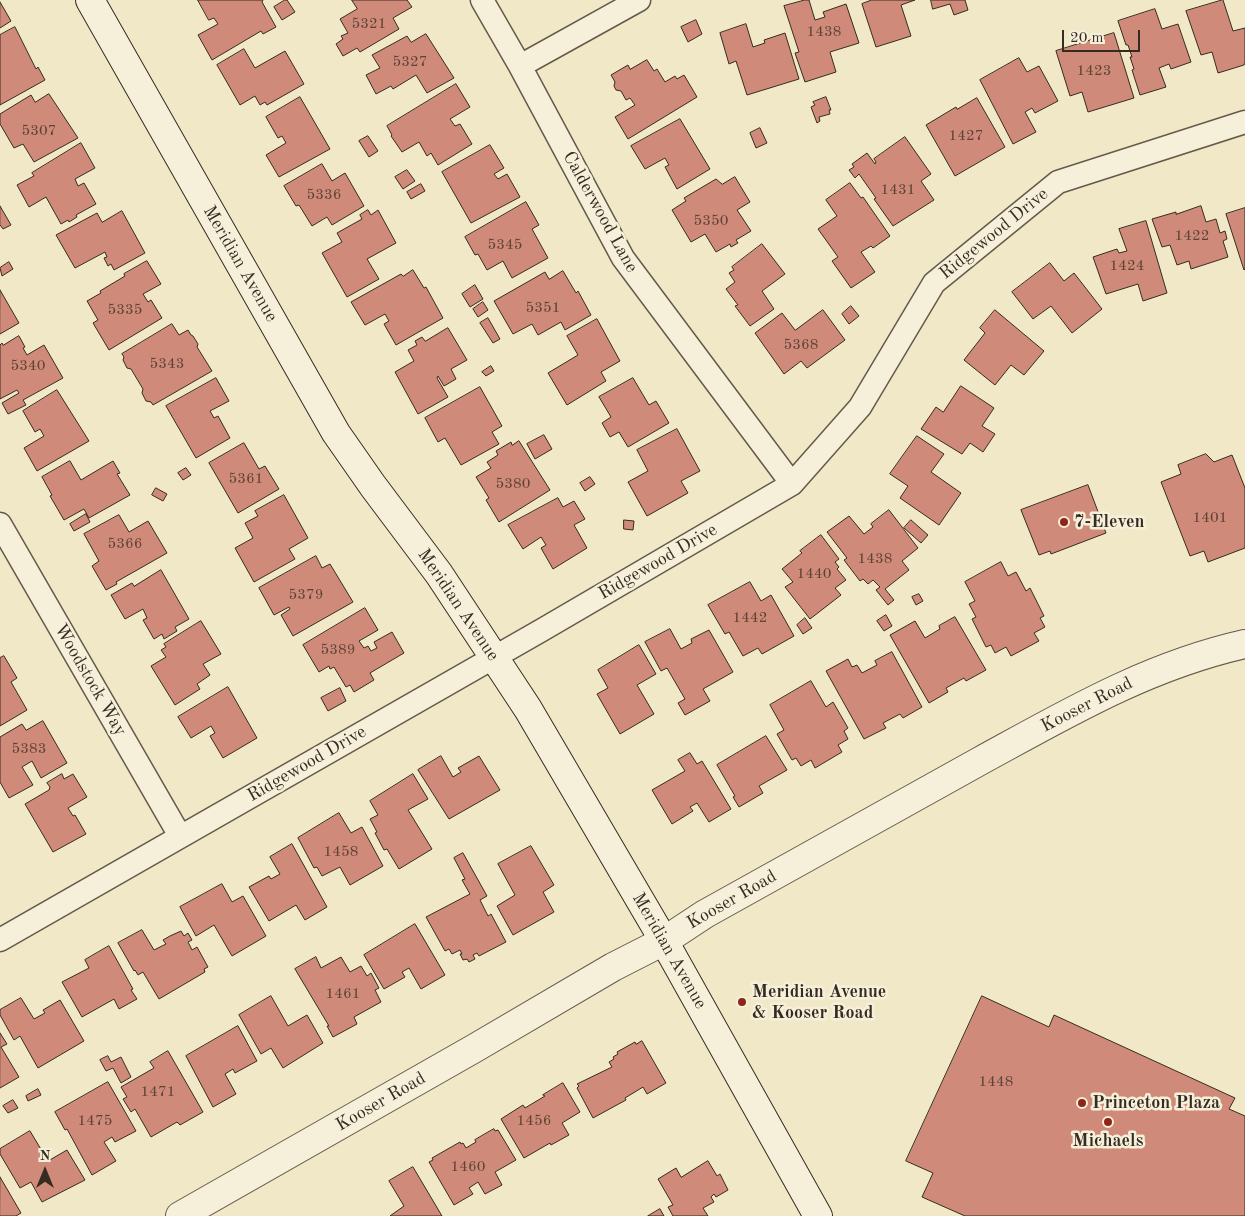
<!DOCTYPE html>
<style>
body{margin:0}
#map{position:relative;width:1245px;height:1216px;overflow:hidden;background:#f1e8c8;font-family:"Old Standard TT",serif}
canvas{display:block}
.north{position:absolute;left:20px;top:1146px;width:50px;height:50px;-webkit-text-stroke:4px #f6f0db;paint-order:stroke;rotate:0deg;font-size:14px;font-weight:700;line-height:20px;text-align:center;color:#362b20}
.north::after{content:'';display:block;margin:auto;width:18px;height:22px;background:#362b20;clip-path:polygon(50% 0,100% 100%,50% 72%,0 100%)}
.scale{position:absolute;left:1062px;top:30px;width:78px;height:22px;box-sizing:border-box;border:2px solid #362b20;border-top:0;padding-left:6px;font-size:15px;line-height:18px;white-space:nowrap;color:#362b20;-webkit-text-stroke:4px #f6f0db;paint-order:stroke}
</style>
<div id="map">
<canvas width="1245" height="1216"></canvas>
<div class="north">N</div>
<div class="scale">20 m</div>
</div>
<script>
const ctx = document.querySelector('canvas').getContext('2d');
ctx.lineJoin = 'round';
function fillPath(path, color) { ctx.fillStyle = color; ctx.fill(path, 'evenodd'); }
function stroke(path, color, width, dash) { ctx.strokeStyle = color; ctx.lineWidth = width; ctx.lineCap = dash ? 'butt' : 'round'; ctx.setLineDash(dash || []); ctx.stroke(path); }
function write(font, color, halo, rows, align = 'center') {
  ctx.font = font + ' "Old Standard TT",serif'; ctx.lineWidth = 5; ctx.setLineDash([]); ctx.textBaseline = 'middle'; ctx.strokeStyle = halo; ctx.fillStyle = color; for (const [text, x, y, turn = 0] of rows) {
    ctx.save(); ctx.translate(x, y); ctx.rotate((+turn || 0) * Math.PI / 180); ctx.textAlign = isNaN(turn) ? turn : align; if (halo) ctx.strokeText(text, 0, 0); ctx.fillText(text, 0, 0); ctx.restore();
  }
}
const building = new Path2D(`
 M198 0H263L262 2 276 27 263 34 261 31 212 60 198 35 218 24 214 18 209 20Z
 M285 0H287L295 12 282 20 274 7Z
 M352 0H407L412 7 393 18 399 29 360 52 357 48 343 56 336 44 343 39 341 36 348 33 340 19 357 9Z
 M805 0H809L815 20 825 17 823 12 846 4 859 43 830 52 836 72 805 82 795 53 799 52 784 6Z
 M872 0H915L901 5 911 36 876 47 862 4Z
 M931 0H965L968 10 954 15 950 4 933 9Z
 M1223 0 1233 31 1245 28V63L1244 65 1218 73 1212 52 1201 55 1186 11Z
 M0 2 11 21 0 28Z
 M1155 9 1162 29 1178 24 1191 62 1171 69 1169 64 1159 68 1166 87 1140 95 1132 70 1134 69 1130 57H1132L1128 45H1126L1118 21Z
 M696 20 702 34 688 42 681 27Z
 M746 24 753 47 765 43 764 40 785 33 799 79 747 95 736 61 729 64 720 33Z
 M15 27 36 69 38 67 45 80 0 105V35Z
 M1114 33 1134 98 1088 112 1082 92 1070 96 1056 51Z
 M426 34 454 78 427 93 416 75 393 89 391 86 376 94 366 75 380 68 372 55 407 36 411 42Z
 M244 49 255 68 285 51 304 84 267 105 265 102 260 105 255 96 240 105 217 65Z
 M1019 58 1027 72 1039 66 1058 101 1035 113 1032 108 1025 112 1036 132 1013 144 980 80Z
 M647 60 654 71 657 69 665 82 675 76 677 79 684 75 697 97 628 139 615 117 635 105 630 98 626 100 621 91 616 90 614 86 615 82 611 75 628 65 630 69Z
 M456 84 470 107 450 119 455 126 460 124 472 144 438 165 431 153 427 156 419 142 402 152 391 136 392 135 387 126Z
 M49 94 78 138 34 162 23 144 14 148 0 124V114L31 95 35 102Z
 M300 97 330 149 279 177 266 155 286 143 282 136 278 138 266 117Z
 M826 97 831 110H829L830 114 819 117 820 121 817 123 811 107 815 105 813 102Z
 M977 98 1005 147 955 176 926 125 956 107 957 109Z
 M680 119 710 169 677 189 665 167 669 165 665 158 645 169 631 146Z
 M760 128 767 143 756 148 750 133Z
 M368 136 378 151 369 157 359 141Z
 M905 137 931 174 921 181 934 200 893 226 874 199 876 198 859 174 855 178 849 170 854 167 852 164 867 153 875 164 876 162 874 159Z
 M81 143 95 168 75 179 78 186 84 183 96 204 76 215 77 217 69 222 68 220 61 224 46 197 29 207 17 185 34 176 32 173Z
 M490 145 504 168 494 174 498 179 507 174 520 197 471 223 442 172Z
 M322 164 332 181 345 173 364 206 332 225 327 217 312 226 299 205 296 206 284 186Z
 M407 170 415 181 403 189 395 177Z
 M735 177 750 202 737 210 751 231 736 240 738 243 731 247 730 244 716 252 705 234 691 242 672 210 686 201 684 198 716 179 722 184Z
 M850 183 861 198 863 197 890 236 873 248 871 246 861 252 875 272 851 288 832 261 838 257 818 229 837 216 826 200Z
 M421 184 425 191 411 199 407 192Z
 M526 202 539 225 532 229 548 258 512 278 503 261 487 270 478 254 475 255 465 237Z
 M0 206 11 225 3 229 0 225Z
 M1201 206 1206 222 1216 219 1220 233 1225 231 1227 239 1223 241 1228 257 1191 269 1189 261 1177 265 1170 245 1162 247 1152 219 1176 212V214Z
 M1245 208V269L1244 270 1226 214Z
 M368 210 371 215 378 210 396 243 367 259 379 279 347 297 322 253 342 242 337 233 362 219 360 215Z
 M122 211 145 253 114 270 111 264 108 266 104 258 107 257 105 252 75 268 56 235 97 213 102 222Z
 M1146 221 1167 293 1143 301 1138 284 1106 294 1093 257 1117 249 1119 253 1127 251 1119 229Z
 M762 244 785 274 762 291 774 309 750 326 735 306 738 305 726 289 735 282 729 273 734 270 732 267Z
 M147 261 161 284 143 294 148 302 151 300 162 318 109 350 93 323 98 320 87 301 101 293 100 291 125 276 124 274Z
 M9 262 13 269 2 276 0 268Z
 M1050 263 1064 281 1074 273 1102 309 1072 333 1051 306 1033 319 1012 292Z
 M413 270 424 288 426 287 443 318 396 345 384 324 389 321 385 314 365 325 351 302 401 274 403 276Z
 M563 271 576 293 578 291 591 315 565 330 561 322 538 335 532 324 513 334 494 301 545 272 549 279Z
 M475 285 483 299 470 307 462 294Z
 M0 290 19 323 0 334Z
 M483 302 488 310 478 317 473 309Z
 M851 306 859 316 849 324 842 314Z
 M823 310 845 340 807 368 801 361 784 374 755 333 782 313 795 330Z
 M995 310 1044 351 1024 375 1011 365 995 385 964 360 985 333 980 328Z
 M488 318 500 339 493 343 480 323Z
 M597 319 620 361 601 372 606 381 567 405 548 373 578 355 567 336Z
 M172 324 179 335 188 330 191 335 193 336 198 344 197 347 212 371 153 405 151 402 146 401 142 393 143 389 131 369 127 368 123 360 124 357 122 354Z
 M448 328 467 360 451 369 456 379 444 386 438 376 437 378 448 397 418 414 395 372 414 361 408 350 417 345 415 341 422 337 425 341Z
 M19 336 25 347 23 348 27 355 44 345 63 378 23 400 26 405 8 414 2 403 19 393 17 390 0 399V345L2 343 3 345Z
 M491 366 494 371 486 376 482 372Z
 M216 378 229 401 210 411 214 418 218 416 230 438 196 458 166 406Z
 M633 378 649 405 656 401 669 423 628 447 619 432 610 437 602 423 611 417 599 397Z
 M961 386 994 408 982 426 995 434 983 452 970 443 962 454 921 429 936 407 943 412Z
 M480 387 502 426 492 432 499 444 461 465 445 438 438 442 425 418Z
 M57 390 89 441 37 471 24 448 44 436 40 429 35 432 23 411Z
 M677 429 700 471 681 481 688 493 647 516 628 482 648 471 637 450Z
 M544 435 552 449 535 459 527 444Z
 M917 436 944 454 931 472 961 493 939 525 900 498 908 486 890 474Z
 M519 441 550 490 499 522 486 500 489 498 476 477 491 468 487 462 498 455 496 451 511 442 512 445Z
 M244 443 259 469 265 466 279 489 238 513 209 463Z
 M1206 454 1214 462 1232 455 1245 488V548L1208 562 1204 551 1190 556 1161 482 1181 474 1178 465Z
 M70 461 81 480 113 461 120 473 117 474 130 495 89 518 84 509 64 520 50 496 52 495 42 477Z
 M186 468 191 475 183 480 178 473Z
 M590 477 595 484 585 491 580 483Z
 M1088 485 1106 533 1051 554 1050 551 1039 555 1021 510Z
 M156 488 167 494 163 501 152 495Z
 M284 495 308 538 289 549 295 559 254 582 235 548 253 538 245 523 258 516 255 511Z
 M558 498 563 507 574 501 585 519 574 525 587 548 553 569 541 548 546 545 541 537 523 549 508 525Z
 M889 510 918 548 902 561 909 570 885 589 894 600 888 605 876 590 880 587 873 580 868 584 863 579 860 581 844 560 847 558 827 532 849 516 864 534 873 527 871 524Z
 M86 514 90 522 74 531 70 524Z
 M119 515 129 532 148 521 167 553 116 582 117 584 106 590 92 566 99 561 84 534Z
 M624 520 634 521 633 530 624 529Z
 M911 520 928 535 921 543 904 528Z
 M821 535 839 559 835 562 839 567 837 569 846 580 835 588 841 595 810 619 785 587 793 582 782 569 802 553 800 551Z
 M316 556 322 568 330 564 353 602 293 636 281 615 290 609 289 607 274 615 259 588Z
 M1001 562 1008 576 1016 572 1026 591 1030 588 1044 616 1040 618 1045 627 1034 633 1039 641 1011 656 1006 647 995 653 991 645 986 647 972 619 976 617 969 604 975 601 965 582Z
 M161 570 189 619 175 627 177 631 164 639 162 634 154 639 143 620 147 618 143 609 125 619 111 595 132 583 134 586Z
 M750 582 761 601 771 595 794 636 762 654 758 648 743 656 729 632 725 634 708 605Z
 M919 594 923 601 916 605 912 597Z
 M365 608 378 630 359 641 364 648 368 646 371 651 377 648 374 642 392 632 404 653 370 673 374 680 354 692 350 685 346 687 334 667 330 669 329 666 319 672 303 645Z
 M886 615 892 626 884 631 877 621Z
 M955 617 986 670 966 681 964 678 946 688 948 692 929 703 890 635 915 621 925 638 940 629 939 626Z
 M805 618 812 628 803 634 797 625Z
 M201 621 221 654 203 664 210 675 197 684 200 689 175 705 151 666 166 657 161 650 166 647 164 644Z
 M670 629 681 649 692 643 691 639 709 630 733 672 703 689 710 701 685 715 678 703 685 699 667 668 661 671 645 642Z
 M639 645 656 674 637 685 654 714 620 734 597 694 608 688 598 670Z
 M892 652 922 707 903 718 900 714 883 723 886 728 864 739 826 671 848 659 852 667 857 665 862 673 877 665 875 661Z
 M4 656 17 678 11 682 27 710 0 726V658Z
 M811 681 826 707 833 702 848 728 844 731 848 739 838 745 842 752 815 768 811 760 801 766 796 758 792 760 777 734 784 730 770 705Z
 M228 687 257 738 223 758 210 736 215 733 211 726 191 738 178 717Z
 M340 688 346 701 328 711 321 698Z
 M43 721 67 763 41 778 32 761 22 767 33 785 9 798 0 782V737L22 724 26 730Z
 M766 736 787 770 759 786 763 793 739 807 733 797 735 796 717 765Z
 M690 753 697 764 702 761 731 809 709 822 697 803 690 807 693 811 672 824 652 790 685 771 678 760Z
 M441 756 453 777 461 772 458 768 479 756 500 790 449 819 418 770Z
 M62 774 64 779 73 774 87 797 68 808 73 816 75 815 86 834 53 852 25 804 49 790 50 787 47 783Z
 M413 774 428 799 408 810 432 849 399 869 387 849 384 850 375 833 377 832 370 819 378 815 370 801Z
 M339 813 351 833 362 827 383 866 350 885 340 867 322 876 317 867 314 868 298 838Z
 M292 844 327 907 305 920 296 905 269 921 249 887 269 876 271 879 280 874 270 857Z
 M531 846 554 885 543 892 554 912 513 935 497 906 515 895 498 864Z
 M463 853 487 896 480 900 488 916 491 914 506 942 479 956 477 953 473 955 475 959 469 962 467 959 463 960 460 954H462L460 950 452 954 449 949 445 951 426 917 470 894 462 880 465 879 454 858Z
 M222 884 232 902 243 896 266 936 232 956 214 925 196 936 180 907Z
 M415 924 445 975 421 989 409 968 402 972 405 977 384 989 364 955Z
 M142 930 154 950 166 944 163 940 170 936 181 931 184 936 188 933 192 940 188 942 192 950 197 947 208 967 204 969 205 972 159 999 143 972 138 975 135 970 134 971 118 943Z
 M109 946 133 989 131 990 137 999 119 1009 114 999 82 1017 62 982 89 968 85 960Z
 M316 957 321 968 341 957 350 972 361 966 367 976 371 973 379 988 375 990 381 1002 354 1017 357 1024 333 1037 327 1026H329L295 969Z
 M271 996 288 1026 307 1015 323 1043 283 1068 271 1048 261 1054 239 1015Z
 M982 996 1049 1027 1054 1015 1235 1098 1229 1109 1245 1116V1216H965L922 1197 933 1173 906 1161Z
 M21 998 34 1019 45 1013 43 1010 60 1000 84 1041 38 1068 20 1036 14 1040 0 1015V1010Z
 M238 1026 257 1061 235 1073 233 1069 225 1074 236 1094 213 1107 186 1056Z
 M0 1033 7 1044 1 1047 19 1077 0 1088Z
 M642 1041 666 1083 647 1094 643 1087 625 1098 626 1100 593 1118 577 1088 579 1086 577 1084 612 1067 609 1062 614 1059 613 1057 618 1054 617 1052 635 1042 636 1044Z
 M168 1051 203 1112 180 1125 177 1122 151 1137 135 1109 131 1112 123 1099 127 1097 121 1087 154 1068 150 1062Z
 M108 1056 111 1062 121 1057 131 1077 121 1083 113 1068 106 1071 100 1060Z
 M108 1082 136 1131 115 1142 112 1137 104 1142 116 1161 92 1175 67 1129 65 1130 55 1112Z
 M563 1083 580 1112 562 1123 569 1135 551 1145 550 1143 524 1158 501 1119 523 1105 525 1108 545 1096 543 1095Z
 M38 1089 41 1095 28 1101 26 1096Z
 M13 1100 18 1108 8 1113 3 1106Z
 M494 1129 495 1131 498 1130 516 1160 495 1172 502 1185 485 1194 478 1182 469 1188 473 1194 454 1205 429 1162 433 1160 432 1158 460 1142 461 1144 463 1143 466 1148 476 1142 475 1140Z
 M30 1131 48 1161 67 1150 85 1180 42 1202 31 1182 20 1188 0 1154V1149Z
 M708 1161 717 1176 720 1174 728 1190 716 1197 714 1194 711 1197 714 1202 703 1208 708 1216H673L668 1207 673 1205 658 1179 676 1168 681 1177Z
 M413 1167 442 1216H390L404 1206 389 1181Z
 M0 1177 21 1213 16 1216H0Z
 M660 1209 664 1216H648Z`);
fillPath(building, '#d08a79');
stroke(building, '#362b20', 1);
const minor = new Path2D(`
 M482 0 520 66 623 258 792 484
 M520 66 639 0
 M0 524 180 836
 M0 940 542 630 792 484 860 407 934 283 1058 182 1245 122`);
const tertiary = new Path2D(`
 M180 1216 475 1048 613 967 664 941 705 914C796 863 888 812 980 761 1066 714 1147 666 1245 644`);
const secondary = new Path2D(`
 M90 0 336 433 373 486 439 574 528 709 664 941 818 1216`);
stroke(minor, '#655a4a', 25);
stroke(tertiary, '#655a4a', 30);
stroke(secondary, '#362b20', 30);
stroke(minor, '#f6f0db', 22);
stroke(tertiary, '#f6f0db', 28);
stroke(secondary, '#f6f0db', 28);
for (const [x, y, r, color] of [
 [1064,522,5,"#8f2418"],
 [742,1002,5,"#8f2418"],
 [1082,1103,5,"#8f2418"],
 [1108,1122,5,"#8f2418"]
]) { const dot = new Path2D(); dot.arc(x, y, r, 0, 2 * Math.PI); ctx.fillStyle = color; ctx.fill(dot); stroke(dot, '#f6f0db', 2); }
write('15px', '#5c4336', null, [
 ["5321",369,24],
 ["1438",824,32],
 ["5327",410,62],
 ["1423",1094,71],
 ["5307",39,131],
 ["1427",966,136],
 ["1431",898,190],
 ["5336",324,195],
 ["5350",711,221],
 ["1422",1192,236],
 ["5345",505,245],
 ["1424",1127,266],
 ["5351",543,308],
 ["5335",125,310],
 ["5368",801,345],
 ["5343",167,364],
 ["5340",28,366],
 ["5361",246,479],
 ["5380",513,484],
 ["1401",1210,518],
 ["5366",125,544],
 ["1438",875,559],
 ["1440",814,574],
 ["5379",306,595],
 ["1442",750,618],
 ["5389",338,650],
 ["5383",29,749],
 ["1458",341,852],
 ["1461",343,994],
 ["1448",996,1082],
 ["1471",158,1092],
 ["1475",95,1121],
 ["1456",534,1121],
 ["1460",468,1167]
]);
write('18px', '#362b20', '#f6f0db', [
 ["Calderwood Lane",600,212,61],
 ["Ridgewood Drive",994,234,-39],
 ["Meridian Avenue",240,264,60],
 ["Ridgewood Drive",658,562,-30],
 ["Meridian Avenue",458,605,56],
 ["Woodstock Way",90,680,60],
 ["Kooser Road",1087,705,-27],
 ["Ridgewood Drive",307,764,-30],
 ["Kooser Road",732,900,-30],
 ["Meridian Avenue",669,951,60],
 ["Kooser Road",381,1102,-30]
]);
write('bold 18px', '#362b20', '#f6f0db', [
 ["7-Eleven",1074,522],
 ["Meridian Avenue",752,992],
 ["& Kooser Road",752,1013],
 ["Princeton Plaza",1092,1103],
 ["Michaels",1108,1141,"center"]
], 'left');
</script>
